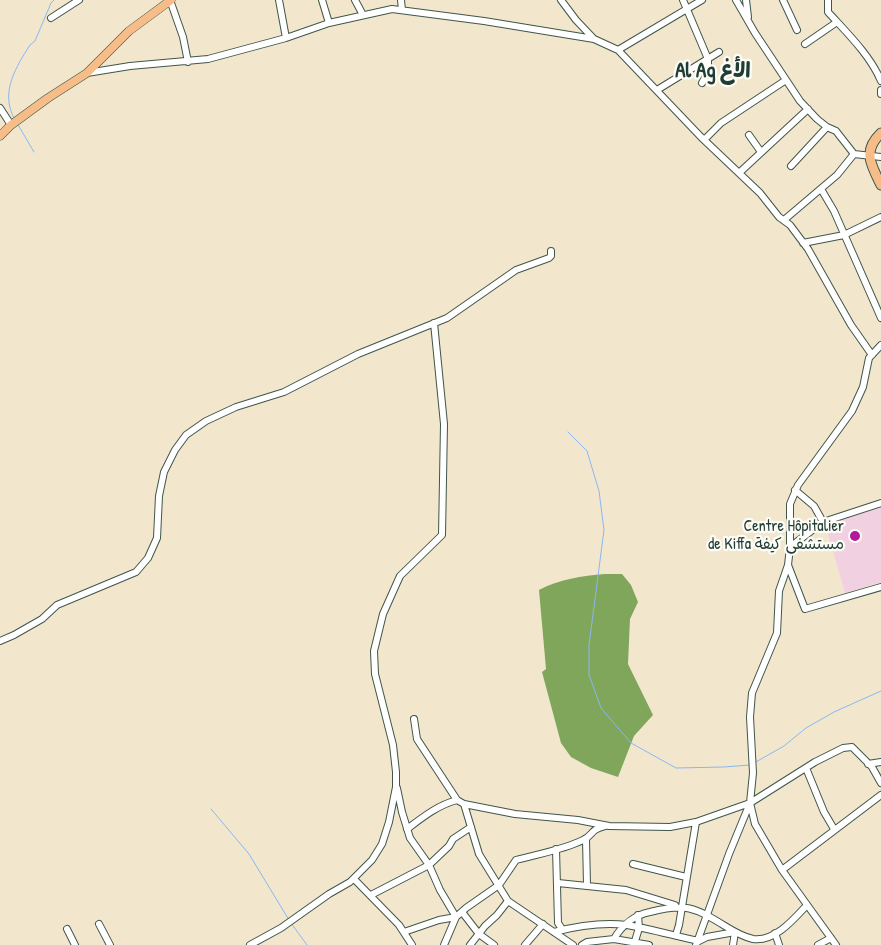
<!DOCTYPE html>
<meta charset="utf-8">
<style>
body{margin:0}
canvas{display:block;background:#f2e6cc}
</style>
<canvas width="881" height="945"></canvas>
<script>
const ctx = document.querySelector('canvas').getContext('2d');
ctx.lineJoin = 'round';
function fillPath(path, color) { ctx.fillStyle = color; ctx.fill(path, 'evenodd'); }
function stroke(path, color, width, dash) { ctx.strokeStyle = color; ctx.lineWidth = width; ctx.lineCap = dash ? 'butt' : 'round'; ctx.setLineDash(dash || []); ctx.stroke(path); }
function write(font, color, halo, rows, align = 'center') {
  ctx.font = font + ' "Patrick Hand","Playpen Sans Arabic",sans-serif'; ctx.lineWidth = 4.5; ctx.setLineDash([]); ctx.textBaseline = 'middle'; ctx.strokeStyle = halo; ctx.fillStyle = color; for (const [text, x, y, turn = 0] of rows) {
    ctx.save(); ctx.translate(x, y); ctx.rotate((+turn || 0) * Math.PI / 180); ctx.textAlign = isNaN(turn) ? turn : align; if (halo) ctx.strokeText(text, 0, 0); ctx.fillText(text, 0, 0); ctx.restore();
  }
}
fillPath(new Path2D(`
 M881 507V582L845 593 825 523Z`), '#f1d0e2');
fillPath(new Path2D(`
 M605 574H622L631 585 638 602 630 619 628 664 653 715 634 736 618 777 591 768 571 757 561 743 542 672 546 669 539 590C559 579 582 576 605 574Z`), '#80a65c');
stroke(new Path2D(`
 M14 118C0 92 16 67 30 45L35 41 51 3 54 0
 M17 123 34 152
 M568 432 587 451 599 491 604 530 589 645V675L601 708 631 743 676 768 724 767 750 765
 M754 763 784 746 806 728 834 712 881 691
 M211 809 249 854 289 920
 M291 923 307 945`), '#87b8f3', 1);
const minor = new Path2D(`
 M170 0 183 37 188 62
 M279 0 286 38
 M322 0 329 23
 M355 0 363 15
 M401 0 402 10
 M561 0 576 20 594 39 618 50 701 137 760 193 779 217 790 225 808 249 851 325 872 355
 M683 0 708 59V72L702 83
 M736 0 755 33 800 101 817 119 827 127 836 131 854 154 881 157
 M746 0 748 17
 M783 0 797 30
 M828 0V12C847 33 870 55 881 81
 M51 18 79 0
 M805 44 837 22
 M618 50 702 0
 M87 73 130 66 208 59 286 38 329 23 392 9 484 21 594 39
 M657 90 719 52
 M881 90V94
 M0 108 11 125
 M749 135 761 152
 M704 140 721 123 786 80
 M791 166 827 127
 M739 173 808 109
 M821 189 834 211 881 318
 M784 220 837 175 854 154
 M803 243 844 235 881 217
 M795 490 814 506 823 522
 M790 547 823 522 881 503
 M788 565 805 609 881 587
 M0 641 14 635 42 619 57 605 136 572 148 558 157 538 159 496 164 472 175 450 186 435 206 421 236 407 284 392 358 354 447 318 516 270 549 258 551 256V251
 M414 719 417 739 457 800 464 804 479 854 508 901 573 945
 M868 764 881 762
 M806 768 824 812 834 829
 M397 788 402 812 410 838 429 865 440 890 456 917 439 920 404 932
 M750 803 755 824 782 870 836 945
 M464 804 515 814 578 820 609 826 670 827 696 822 750 803 815 762 843 748 852 747 872 767 881 783
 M407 829C423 817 438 805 457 800
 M586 839 587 885
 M556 849 558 923 562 929
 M633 864 686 877
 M782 870 881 795
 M354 879 399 925 412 945
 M558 883 626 890 675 905
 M371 895 429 865 449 846 453 839 471 827
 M462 912 479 934 494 945
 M99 924 110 945
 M67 929 75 945
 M554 932C577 926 602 922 627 925 651 929 675 936 699 941L707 937 735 932 733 945
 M775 933 779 945
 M676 935 679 925 696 822
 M614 939C622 925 635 915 650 912 686 903 694 907 725 926 733 931 744 937 753 939 775 942 794 919 807 905
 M635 941 639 928 638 915
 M250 945 281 928 329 894 350 882 372 860 382 844 389 822 396 787V772L393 745 375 674 374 651 383 614 400 576 442 535 444 424 434 323
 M444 945 456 917 466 908 499 885 516 860C538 854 563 850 583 840 594 835 589 830 605 826
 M470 945 485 926 497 915 508 901
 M525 945 543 924
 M582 945 587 942 614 939 649 945
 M696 945 729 854 750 803 753 773 750 717 752 693 777 633 779 591 788 565 790 547V504L798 485 852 411 863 387 869 358 881 345
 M818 945 831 938`);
const major = new Path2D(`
 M0 136 11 125 48 98 87 73 129 31 171 0`);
const highway = new Path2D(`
 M881 133C862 151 871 165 881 185`);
stroke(minor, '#3f564b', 8);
stroke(major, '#3f564b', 9);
stroke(highway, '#3f564b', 11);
stroke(minor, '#fff', 6);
stroke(major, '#f7bd88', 8);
stroke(highway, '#f7bd88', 9);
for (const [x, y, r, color] of [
 [855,536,6,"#b5179e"]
]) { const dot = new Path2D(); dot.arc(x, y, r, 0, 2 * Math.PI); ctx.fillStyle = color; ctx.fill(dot); stroke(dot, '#fdfcf7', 2); }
write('16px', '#1f3d34', '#fdfcf7', [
 ["Centre Hôpitalier",844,527],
 ["de Kiffa مستشفى كيفة",844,545]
], 'right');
write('bold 21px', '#1f3d34', '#fdfcf7', [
 ["Al Ag الأغ",713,71]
]);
</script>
